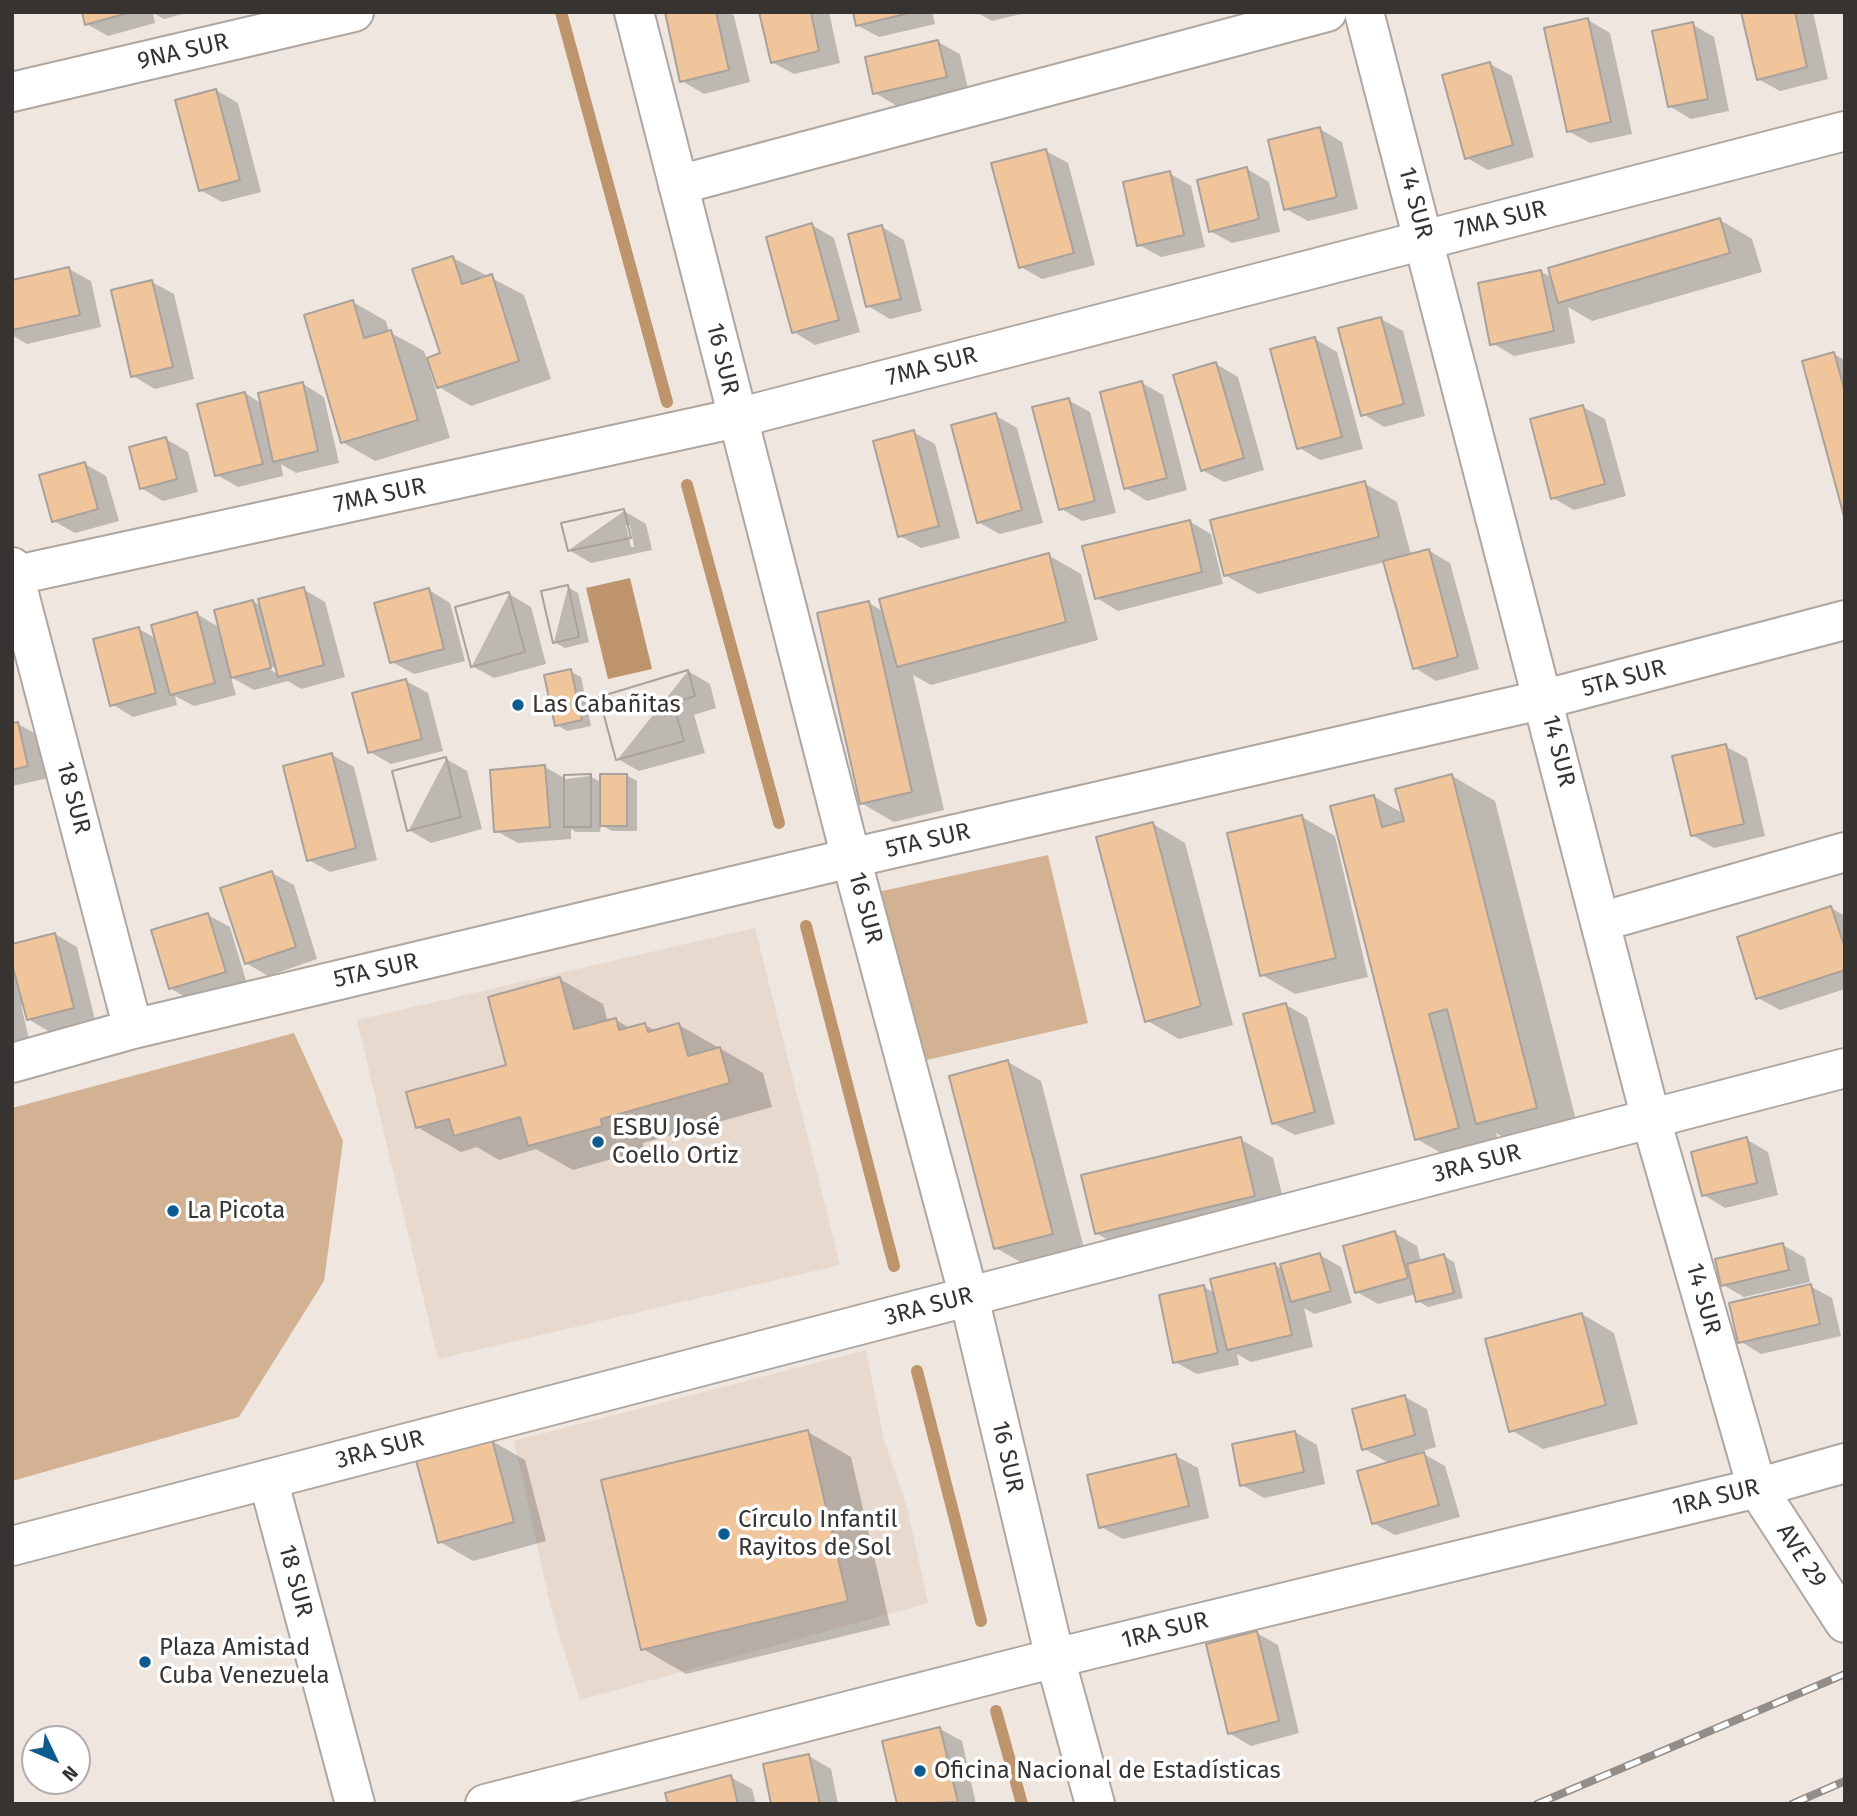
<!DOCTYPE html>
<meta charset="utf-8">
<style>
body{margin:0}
#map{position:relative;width:1857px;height:1816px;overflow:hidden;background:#eee6df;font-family:"Fira Sans",sans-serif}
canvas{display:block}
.frame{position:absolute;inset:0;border:14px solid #363331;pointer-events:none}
.north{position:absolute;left:21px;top:1725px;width:70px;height:70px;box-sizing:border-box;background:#fff;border:2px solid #afadad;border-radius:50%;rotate:134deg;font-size:19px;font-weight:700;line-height:28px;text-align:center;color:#363331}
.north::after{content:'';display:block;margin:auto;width:24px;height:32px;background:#0e5c8f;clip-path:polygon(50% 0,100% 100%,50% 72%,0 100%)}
</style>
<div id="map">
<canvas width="1857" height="1816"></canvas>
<div class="frame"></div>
<div class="north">N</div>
</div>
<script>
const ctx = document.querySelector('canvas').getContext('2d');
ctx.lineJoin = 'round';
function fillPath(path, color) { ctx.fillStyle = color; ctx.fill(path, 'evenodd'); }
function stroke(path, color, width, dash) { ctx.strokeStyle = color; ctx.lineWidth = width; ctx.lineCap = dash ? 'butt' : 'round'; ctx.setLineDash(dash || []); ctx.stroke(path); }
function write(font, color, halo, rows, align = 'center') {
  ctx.font = font + ' "Fira Sans",sans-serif'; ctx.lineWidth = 7; ctx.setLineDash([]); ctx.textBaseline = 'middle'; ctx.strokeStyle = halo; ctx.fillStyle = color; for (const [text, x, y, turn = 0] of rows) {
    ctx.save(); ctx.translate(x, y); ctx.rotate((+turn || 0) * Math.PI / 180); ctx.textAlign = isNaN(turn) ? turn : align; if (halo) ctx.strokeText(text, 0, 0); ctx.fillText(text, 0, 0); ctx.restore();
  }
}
fillPath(new Path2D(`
 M755 928 840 1265 438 1359 357 1020Z
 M866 1350 884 1440 908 1511 928 1603 580 1700 551 1608 514 1441Z`), '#e7d9cd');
fillPath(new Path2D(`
 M1048 855 1088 1023 918 1062 873 893Z
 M294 1033 343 1141 324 1281 239 1417 12 1481V1108Z`), '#d3b293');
fillPath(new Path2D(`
 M630 578 652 669 608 679 586 588Z`), '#be946c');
fillPath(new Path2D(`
 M84 12H190L164 19 153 13 155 23 108 36 87 24Z
 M673 12H728L734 16 750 82 704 94 682 81Z
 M761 12H829L840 63 794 74 772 62Z
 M855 12H932L935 24 879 37 857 25Z
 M976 12H1021V14L992 21Z
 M1743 12H1813L1828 79 1780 91 1758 79Z
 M1588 20 1610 33 1632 134 1590 143 1568 131Z
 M1692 24 1714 37 1729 111 1691 119 1669 106Z
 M938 42 960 54 968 89 897 106 875 93Z
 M1490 64 1512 76 1534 157 1488 170 1467 158Z
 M216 90 238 103 261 192 222 202 200 190Z
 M1320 129 1342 142 1358 209 1308 221 1286 209Z
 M1046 151 1068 163 1095 265 1042 279 1021 267Z
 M1247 169 1269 182 1280 232 1232 243 1210 231Z
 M1169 173 1191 186 1205 247 1161 257 1139 245Z
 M1720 220 1752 239 1762 272 1592 321 1568 307 1575 343 1514 356 1492 343 1541 272 1553 278Z
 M812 225 834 238 860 332 815 345 794 332Z
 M882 227 904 240 922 311 890 319 868 306Z
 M453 258 524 295 551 379 471 406 439 387 433 370 430 371 450 438 375 461 342 442 353 302 386 321 389 332 424 351 427 359 442 354Z
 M69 269 91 281 101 327 27 344 12 335V282Z
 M152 282 174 294 194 379 155 389 133 376Z
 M1381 319 1403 331 1425 416 1384 427 1363 414Z
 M1315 339 1337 352 1363 449 1320 460 1298 447Z
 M1834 354 1845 360V513Z
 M1216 364 1238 377 1264 470 1224 482 1202 470Z
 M1142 383 1163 395 1187 490 1147 501 1126 488Z
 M303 384 324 397 339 463 296 473 281 464 283 476 238 487 217 475 245 393 262 404Z
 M1068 400 1090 412 1116 513 1082 521 1060 508Z
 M1583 407 1605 419 1626 496 1574 510 1553 498Z
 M995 415 1017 428 1043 523 1000 534 978 522Z
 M913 432 935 444 960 538 921 548 900 536Z
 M166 439 188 452 198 492 163 501 141 488Z
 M85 464 106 476 119 521 75 533 54 521Z
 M1364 483 1397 502 1411 555 1428 550 1450 563 1479 669 1436 681 1415 668 1385 562 1258 594 1225 575Z
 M624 511 646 524 652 550 591 563 569 550ZM626 525H630L634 547H631Z
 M1189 521 1211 534 1223 584 1118 611 1097 598Z
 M1048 555 1081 574 1098 640 931 685 913 675 944 810 894 822 861 803 869 603 884 612Z
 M568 587 578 593 589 642 565 648 554 642Z
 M303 589 325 602 345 677 301 689 288 681 254 690 231 677 236 695 194 706 175 696 177 705 133 717 112 704 139 629 157 639 197 614 220 628 253 601 262 607ZM264 662 278 670V674L262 665Z
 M429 590 450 603 465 661 414 674 392 662Z
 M509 594 531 607 546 664 494 678 472 666Z
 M570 671 581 677 591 726 567 731 557 725Z
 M688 671 710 684 716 708 694 715 705 753 639 771 618 759Z
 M406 681 428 693 443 751 391 764 370 752Z
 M18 724 40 736 49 778 12 786V725Z
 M1725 746 1747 758 1765 836 1714 848 1692 835Z
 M332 755 354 767 377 860 330 872 309 860Z
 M446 759 467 771 482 829 431 843 409 830Z
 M545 767 566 779 590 776 602 783 626 775 637 781V831H612L601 825 600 832H576L571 829V839L518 843 496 831Z
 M1452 776 1495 801 1579 1132 1521 1147 1496 1133 1501 1153 1460 1164 1417 1139 1373 796 1404 814Z
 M1302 817 1335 836 1368 977 1295 994 1262 975Z
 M1153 824 1185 843 1233 1025 1179 1039 1146 1020Z
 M272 873 294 885 317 959 268 976 246 963Z
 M1831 908 1845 916V989L1780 1010 1758 998Z
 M208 915 230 927 247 984 192 1001 170 988Z
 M55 934 77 947 95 1020 50 1032 28 1019 24 1004 21 1005 29 1039 12 1043V961Z
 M560 979 603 1004 608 1022 615 1019 631 1029 645 1025 656 1031 679 1025 763 1073 772 1107 643 1143 644 1150 573 1170 536 1149 499 1160 477 1147 461 1152 417 1127 508 1066Z
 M1286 1005 1307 1017 1335 1124 1295 1135 1273 1123Z
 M1008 1062 1041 1081 1085 1252 1029 1267 996 1248Z
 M1240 1139 1273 1158 1287 1214 1129 1252 1096 1233Z
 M1746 1139 1768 1152 1778 1195 1725 1208 1704 1195Z
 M1395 1233 1417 1246 1421 1262 1444 1256 1454 1262 1463 1298 1428 1307 1418 1301 1416 1294 1378 1304 1357 1292Z
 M1783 1245 1805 1258 1810 1282 1744 1297 1723 1285Z
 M1320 1255 1341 1267 1352 1303 1314 1314 1304 1308 1313 1347 1251 1362 1237 1354 1239 1365 1197 1374 1175 1362 1204 1287 1215 1293 1275 1265 1284 1270Z
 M1810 1286 1832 1298 1841 1336 1761 1354 1740 1341Z
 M1582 1314 1614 1333 1638 1424 1543 1449 1511 1430Z
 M1405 1397 1427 1409 1436 1447 1420 1452 1445 1466 1460 1517 1395 1535 1373 1523 1389 1463 1363 1448Z
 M808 1432 851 1457 890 1625 686 1674 643 1649Z
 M1295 1432 1317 1445 1325 1484 1264 1498 1242 1485Z
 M492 1441 525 1460 546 1541 473 1561 440 1542Z
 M1176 1456 1198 1468 1209 1518 1123 1539 1101 1527Z
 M1257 1633 1278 1645 1299 1733 1251 1746 1229 1733Z
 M940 1729 962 1741 976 1804H899Z
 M809 1756 831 1769 838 1804H773Z
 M730 1777 752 1789 756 1804H670Z`), '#0003');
stroke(new Path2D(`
 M561 12 667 402
 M687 485 779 823
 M806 926 894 1266
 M917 1371 981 1621
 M996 1711 1022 1804`), '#be946c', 12);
const building = new Path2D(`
 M82 12H131L85 25Z
 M665 12H716L729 70 680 82Z
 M759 12H811L819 51 771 63Z
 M853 12H913L856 26Z
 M1741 12H1795L1807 67 1757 80Z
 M1588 18 1611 122 1567 132 1544 28Z
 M1693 22 1708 99 1668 107 1652 31Z
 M938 40 947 77 873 94 865 57Z
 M1490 62 1513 145 1465 159 1442 75Z
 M216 89 240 180 199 191 175 100Z
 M1320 127 1337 197 1284 210 1268 140Z
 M1046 149 1074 253 1019 268 991 163Z
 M1247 167 1259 219 1209 232 1197 180Z
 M1170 171 1184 235 1137 246 1123 182Z
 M1720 218 1730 253 1558 303 1548 268Z
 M812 223 839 320 792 333 766 237Z
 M882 225 901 299 866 307 848 234Z
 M453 256 462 284 492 274 519 361 437 388 427 358 440 353 412 269Z
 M69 267 80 315 12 330V280Z
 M1541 270 1554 331 1490 345 1478 283Z
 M152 280 173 367 131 377 111 290Z
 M353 300 364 338 391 330 418 420 341 443 304 315Z
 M1381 317 1404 404 1361 416 1338 328Z
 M1315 337 1342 437 1297 449 1270 349Z
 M1834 352 1845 392V520L1802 361Z
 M1216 362 1244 458 1201 471 1173 375Z
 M1142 381 1167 478 1124 489 1100 392Z
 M303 382 318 451 273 462 258 393Z
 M245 392 263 464 215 476 197 404Z
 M1069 398 1095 501 1059 510 1032 407Z
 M1583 405 1605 484 1551 499 1530 419Z
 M996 413 1022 510 977 523 951 425Z
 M914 430 939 526 898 537 873 441Z
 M166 437 177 479 140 489 129 447Z
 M85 462 98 509 52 522 39 475Z
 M1365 481 1379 537 1224 576 1210 520Z
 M624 509 631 538 568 551 561 523Z
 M624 509 631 538 568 551 561 523Z
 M1190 520 1202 572 1095 599 1082 546Z
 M1429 549 1458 657 1413 669 1383 561Z
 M1049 553 1066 622 897 667 879 599Z
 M568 585 579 637 553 643 541 591Z
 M568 585 579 637 553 643 541 591Z
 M304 587 324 665 278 677 258 599Z
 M429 588 444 649 390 663 374 603Z
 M509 592 525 652 471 667 455 607Z
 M509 592 525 652 471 667 455 607Z
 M253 600 271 668 231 678 214 610Z
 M869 601 912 792 860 804 817 613Z
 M197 612 215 683 170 695 151 625Z
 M139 627 156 693 110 706 93 639Z
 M571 669 582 720 555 726 544 675Z
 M688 670 695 696 673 703 684 741 616 760 599 697Z
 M688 670 695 696 673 703 684 741 616 760 599 697Z
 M406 679 422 739 368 753 352 693Z
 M18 722 28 766 12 770V723Z
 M1726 744 1744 824 1691 836 1672 756Z
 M332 753 356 848 307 861 283 766Z
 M446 757 461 817 407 831 392 771Z
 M446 757 461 817 407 831 392 771Z
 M545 765 550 827 494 832 490 770Z
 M591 774V827H564V775Z
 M591 774V827H564V775Z
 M600 774H627V826H600Z
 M1452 774 1537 1108 1476 1124 1447 1009 1429 1014 1459 1128 1415 1140 1330 806 1374 795 1382 827 1404 821 1395 789Z
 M1302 815 1336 958 1260 976 1227 833Z
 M1153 822 1201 1006 1145 1022 1096 837Z
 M272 871 296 947 245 964 220 888Z
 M1831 906 1845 948V970L1756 999 1737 937Z
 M208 913 226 972 169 989 151 930Z
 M55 933 74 1008 27 1020 12 964V944Z
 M560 977 574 1029 616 1018 619 1030 645 1023 648 1032 679 1023 688 1056 720 1047 730 1083 601 1119 602 1126 528 1146 520 1117 454 1136 449 1119 416 1128 406 1092 506 1065 488 997Z
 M1286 1003 1315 1112 1272 1124 1243 1014Z
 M1008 1060 1053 1234 994 1249 949 1076Z
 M1241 1137 1255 1196 1095 1234 1081 1175Z
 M1747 1137 1757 1183 1702 1196 1691 1152Z
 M1395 1231 1408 1278 1355 1293 1343 1246Z
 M1783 1243 1789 1270 1721 1286 1715 1259Z
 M1320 1253 1331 1291 1291 1302 1280 1264Z
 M1444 1254 1454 1293 1416 1302 1407 1264Z
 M1275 1263 1292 1335 1227 1350 1210 1279Z
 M1811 1284 1820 1324 1738 1343 1729 1303Z
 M1204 1285 1218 1353 1173 1363 1159 1295Z
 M1582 1313 1606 1405 1509 1432 1485 1339Z
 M1405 1395 1415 1435 1362 1450 1352 1409Z
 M808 1430 848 1601 641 1650 601 1480Z
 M1295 1431 1304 1472 1240 1486 1232 1444Z
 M492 1439 514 1522 438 1543 416 1460Z
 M1424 1452 1439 1505 1372 1524 1357 1471Z
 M1176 1454 1189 1506 1099 1528 1087 1475Z
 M1257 1631 1279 1721 1228 1734 1206 1644Z
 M940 1727 958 1802 897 1804 882 1741Z
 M809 1754 820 1804H771L763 1764Z
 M731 1775 738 1804H668L665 1793Z`);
fillPath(building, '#f1c59c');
stroke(building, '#a9a19b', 2);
const minor = new Path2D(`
 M634 12 851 858 969 1297 1055 1658 1095 1804
 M12 92 354 12
 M678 185 1327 12
 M12 567 133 1029
 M12 576 737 418 1845 131
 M1600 922 1845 852
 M12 1063 133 1029 851 858 1545 699 1845 620
 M268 1479 355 1804
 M12 1546 1845 1068
 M485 1804 1055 1658 1757 1488 1845 1463`);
const major = new Path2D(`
 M1364 12 1651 1119 1757 1488 1845 1623`);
stroke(minor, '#aea6a0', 42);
stroke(major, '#aea6a0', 42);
stroke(minor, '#fff', 38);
stroke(major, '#fff', 38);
const rail = new Path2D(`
 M1537 1804 1845 1674
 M1792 1804 1845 1781`);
stroke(rail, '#938d89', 8);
stroke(rail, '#fff', 5, [16]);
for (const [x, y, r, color] of [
 [518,705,7,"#0e5c8f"],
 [598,1142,7,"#0e5c8f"],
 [173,1211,7,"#0e5c8f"],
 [724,1534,7,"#0e5c8f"],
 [145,1662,7,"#0e5c8f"],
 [920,1771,7,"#0e5c8f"]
]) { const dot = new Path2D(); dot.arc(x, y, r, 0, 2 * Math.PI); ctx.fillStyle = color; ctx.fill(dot); stroke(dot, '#fff', 2.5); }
write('24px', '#363331', '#fff', [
 ["9NA SUR",183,52,-13],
 ["14 SUR",1415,203,75],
 ["7MA SUR",1501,220,-14],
 ["16 SUR",722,359,76],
 ["7MA SUR",932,367,-15],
 ["7MA SUR",380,496,-12],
 ["5TA SUR",1624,679,-15],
 ["14 SUR",1558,751,76],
 ["18 SUR",73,798,75],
 ["5TA SUR",928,841,-13],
 ["16 SUR",865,908,75],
 ["5TA SUR",376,971,-13],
 ["3RA SUR",1477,1164,-15],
 ["14 SUR",1703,1299,74],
 ["3RA SUR",929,1307,-15],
 ["3RA SUR",380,1450,-15],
 ["16 SUR",1007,1457,77],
 ["1RA SUR",1716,1498,-14],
 ["AVE 29",1801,1556,57],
 ["18 SUR",295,1581,75],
 ["1RA SUR",1165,1631,-14]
]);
write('24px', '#363331', '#fff', [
 ["Las Cabañitas",532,705],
 ["ESBU José",612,1128],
 ["Coello Ortiz",612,1156],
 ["La Picota",187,1211],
 ["Círculo Infantil",738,1520],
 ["Rayitos de Sol",738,1548],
 ["Plaza Amistad",159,1648],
 ["Cuba Venezuela",159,1676],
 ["Oficina Nacional de Estadísticas",934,1771]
], 'left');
</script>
